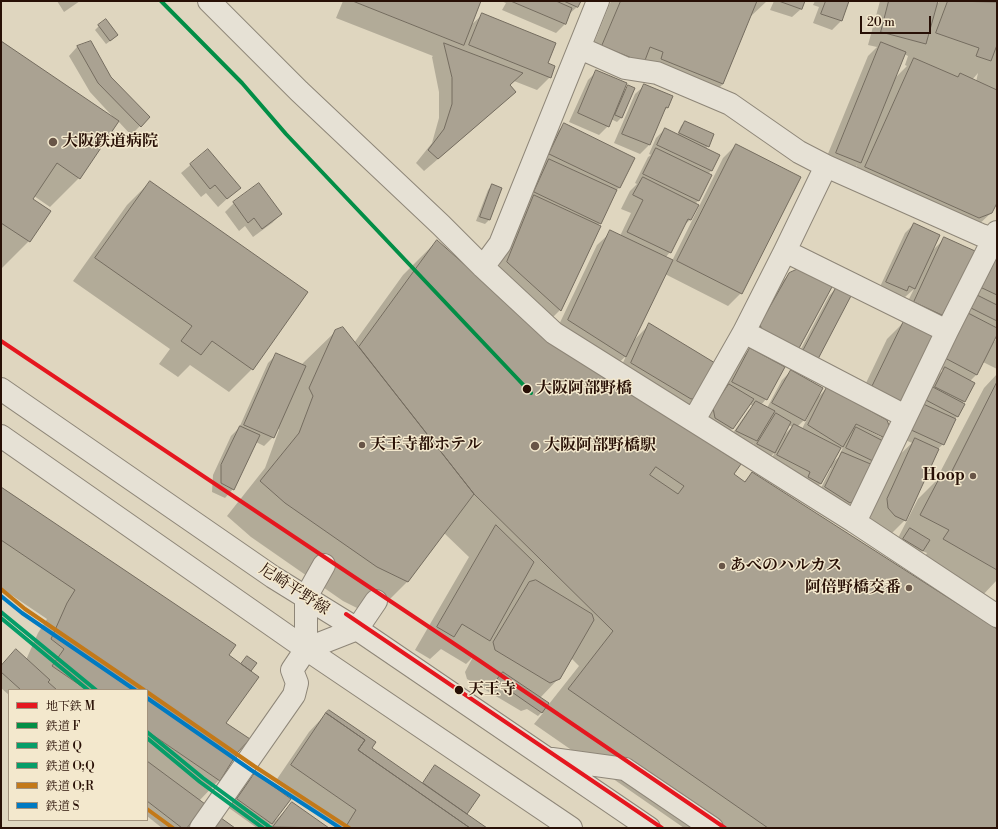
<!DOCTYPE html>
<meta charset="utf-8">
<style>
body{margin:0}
#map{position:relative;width:998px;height:829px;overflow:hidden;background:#dfd6bf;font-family:"Libre Bodoni","Noto Serif JP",serif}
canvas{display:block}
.frame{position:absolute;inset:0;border:2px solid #281006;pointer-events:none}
.legend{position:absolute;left:8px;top:689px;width:140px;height:132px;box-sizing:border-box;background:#f3e8cd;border:1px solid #a2927d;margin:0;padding:5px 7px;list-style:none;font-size:12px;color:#281006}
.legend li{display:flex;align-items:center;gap:8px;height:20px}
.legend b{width:20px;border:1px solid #a2927d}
.scale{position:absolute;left:860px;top:16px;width:71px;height:18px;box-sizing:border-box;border:2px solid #281006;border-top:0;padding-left:5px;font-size:12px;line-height:14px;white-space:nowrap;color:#281006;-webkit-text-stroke:3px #f3e8cd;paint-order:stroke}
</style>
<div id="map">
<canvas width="998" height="829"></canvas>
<div class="frame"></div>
<ul class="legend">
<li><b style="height:5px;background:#e5171f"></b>地下鉄 M</li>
<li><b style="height:5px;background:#028e46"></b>鉄道 F</li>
<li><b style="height:5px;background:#069d68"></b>鉄道 Q</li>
<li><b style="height:5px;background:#069d68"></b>鉄道 O;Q</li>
<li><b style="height:5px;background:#c37919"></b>鉄道 O;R</li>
<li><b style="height:5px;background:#007ac2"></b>鉄道 S</li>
</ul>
<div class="scale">20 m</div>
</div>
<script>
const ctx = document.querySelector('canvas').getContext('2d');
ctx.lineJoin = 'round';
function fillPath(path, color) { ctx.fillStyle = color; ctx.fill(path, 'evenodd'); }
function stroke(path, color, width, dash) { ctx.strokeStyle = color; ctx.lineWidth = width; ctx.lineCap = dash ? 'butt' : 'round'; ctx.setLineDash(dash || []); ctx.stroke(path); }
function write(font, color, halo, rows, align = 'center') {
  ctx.font = font + ' "Libre Bodoni","Noto Serif JP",serif'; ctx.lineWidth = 3; ctx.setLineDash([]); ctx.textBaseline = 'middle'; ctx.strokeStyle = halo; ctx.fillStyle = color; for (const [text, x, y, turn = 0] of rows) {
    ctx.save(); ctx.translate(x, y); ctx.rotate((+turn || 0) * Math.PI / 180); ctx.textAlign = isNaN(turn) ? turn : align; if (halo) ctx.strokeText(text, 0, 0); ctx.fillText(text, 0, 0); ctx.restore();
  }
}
fillPath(new Path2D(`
 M57 1H80L64 12Z
 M343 1H480L470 26 482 15 546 64 550 77 537 90 514 81 509 85 514 92 501 105 424 171 416 163 432 143 439 118V92L432 57 433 56 336 18Z
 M501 1H580L577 7 568 15 565 24 556 33 502 10 506 3Z
 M611 1H767L751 16H750L723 84 706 101 639 66 626 80 586 63Z
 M774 1H803L801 9 792 17 770 10Z
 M815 1H848L841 21 832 30 813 23 819 7 813 5Z
 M880 1H937L936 5 940 1H997V200L992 212 974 229 849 184 857 165 847 175 823 166 868 56 877 47 868 45ZM904 54 908 56 905 65 907 66 894 79ZM978 73 976 82 972 80Z
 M99 26 113 39 106 44 95 30Z
 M1 42 114 118 90 92 69 56 77 47 90 42 110 78 149 117 131 135 118 121 79 178 50 207 34 196 31 199 49 212 29 241 1 269Z
 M597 71 622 93 629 86 621 118 617 122 611 119 608 126 599 135 569 122 588 80Z
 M644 86 668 107 663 112 649 145 640 154 614 143 635 94Z
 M685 122 713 135 706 149 711 171 708 174 711 175 698 201 695 204 697 205 690 220 682 227 670 252 665 258 672 261 723 158 736 145 741 293 728 306 665 274 633 341 649 325 701 396 684 413 615 380 626 356 612 369 555 333 597 245 611 232 620 236 631 213 621 209 630 191 637 184 635 183 648 157 651 155 649 154 656 138 665 129 677 135 681 126Z
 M564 125 633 158 619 188 615 192 600 223 597 226 560 310 547 323 495 276 551 138Z
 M208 150 239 188 218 207 206 193 201 197 181 173Z
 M150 182 252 369 229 392 190 365 178 377 159 364 170 349 73 281 127 205Z
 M492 185 501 188 489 220 485 224 476 221 488 190Z
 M234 203 281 214 272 223 253 237 245 226 239 231 225 212Z
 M914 224 932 251 945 238 943 315 930 328 901 315 914 289 905 297 901 295 897 300 878 291 905 233Z
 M437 241 548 341 744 482 752 474 997 631V828H684L534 724 543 713 542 712 538 716 527 709 521 711 467 679 465 672 473 657 466 664 441 649 430 659 415 650 469 557 444 533 407 582 373 616 343 601 251 537 227 516 265 468 279 430 278 426 273 437 264 446 256 442 233 489 225 498 212 492 213 475 231 436 239 428 268 363 277 354 301 365 336 331 354 343 403 275ZM571 658 579 666 549 704 540 698 559 678Z
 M997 258V333L993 341 994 342 997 338V369L983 362 977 374 970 381 974 383 962 404 957 417 954 419 943 444 937 450 906 519 882 543 865 523 892 462 912 443 901 438 932 382 943 370 937 367 960 323 970 313 967 312Z
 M790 274 831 286 750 344 776 287Z
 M837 287 817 359 795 360 829 296Z
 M904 322 900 403 883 420 884 438 881 441 884 442 854 500 844 509 817 496 831 468 829 467 820 484 812 492 769 464 775 452 766 462 749 453 754 443 747 449 728 440 748 411 753 406 749 404 732 429 724 438 705 417 724 390 741 358 750 349 766 399 761 405 767 408 782 380 791 371 804 420 797 427 802 429 817 398 827 388 856 404 887 339ZM852 421 881 435V437L852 422ZM789 425 792 427 784 435ZM843 447 839 457 831 464 838 451Z
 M997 374V580L981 597 921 563 927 553 922 551 909 564 898 538 918 499 935 482 984 388Z
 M1 488 241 665 255 663 250 671 225 723 236 753 219 780 199 801 186 828H162L147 816V690H9V695L1 688V667L26 660 38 633 47 619 1 588Z
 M324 716 422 784 435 766 478 796 465 814 485 828H339L275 782 309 732Z
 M255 775 275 821 292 804 327 828H269L272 824H271L267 828H257L229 808 246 783Z`), '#0003');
const building = new Path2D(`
 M353 1H481L464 45Z
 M511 1H556L572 8 566 24Z
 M564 1H581L578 7Z
 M621 1H757L723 84 661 59 663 52 650 47 644 63 602 46Z
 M779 1H805L802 9Z
 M826 1H849L842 21 821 14Z
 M889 1H938L926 44 881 32Z
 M948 1 997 2V45L991 61 976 56 979 48 936 33Z
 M482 13 556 43 548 63 555 66 551 78 469 45Z
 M106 19 118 35 110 41 98 25Z
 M1 41 119 121 80 179 57 163 33 199 51 211 30 242 1 223Z
 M91 41 111 77 150 117 141 127 98 83 77 46Z
 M881 42 906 52 861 163 836 153Z
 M444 43 523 73 510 85 516 92 438 159 428 150 444 129 452 104V78Z
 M914 58 958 77 960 73 997 90V203L992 213 979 218 865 167Z
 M596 70 627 83 609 127 578 113Z
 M644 84 673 96 668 108 666 107 650 145 622 134Z
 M628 85 635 88 622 118 615 115Z
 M685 121 714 134 709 147 679 133Z
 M564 123 635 158 620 188 549 154Z
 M665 128 720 155 712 171 657 145Z
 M736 144 801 177 742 294 677 261Z
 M656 148 712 175 699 201 643 174Z
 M208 149 241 188 227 199 215 185 210 189 190 164Z
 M549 159 617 190 601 224 534 192Z
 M643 177 699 205 691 220 688 219 671 253 627 232 643 200 633 195Z
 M150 181 308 292 253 370 212 341 201 355 181 341 192 326 95 258Z
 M259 183 282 214 262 229 254 218 248 223 233 202Z
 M492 184 502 188 490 220 480 217Z
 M534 195 601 226 561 311 507 262Z
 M914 223 940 235 915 289 909 286 907 291 886 282Z
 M610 230 673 260 626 357 568 320Z
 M944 237 975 251 944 316 914 302Z
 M437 240 549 340 741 464 734 474 745 482 752 472 997 629V828H768L568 689 613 631 474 494 359 347Z
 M997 256V295L980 287 995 257Z
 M798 269 833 285 798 350 762 331 760 324 789 273Z
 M837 286 852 294 818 359 803 351Z
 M977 295 997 305V321L971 308Z
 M968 313 997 328V335L977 375 945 358Z
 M904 321 934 336 901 404 871 389Z
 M649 323 715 363 701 397 691 399 631 363Z
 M343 327 474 494 408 582 377 567 285 503 260 481 299 433 313 396 309 388 335 330Z
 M750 348 785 367 767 400 732 382Z
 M276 353 306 366 274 438 244 425Z
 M945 367 975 383 965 402 935 387Z
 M791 370 823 388 805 421 772 403Z
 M997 382V570L943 539 949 530 920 515 941 475 948 478Z
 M729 384 754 399 733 429 715 418 713 408Z
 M931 386 965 404 958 417 924 399Z
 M827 387 887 420 890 428 885 438 856 424 843 447 808 425Z
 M756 401 775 411 757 441 736 431Z
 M921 403 956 419 944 445 909 429Z
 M776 413 791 422 775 453 757 444Z
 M794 424 841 448 821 484 808 477 810 472 777 455Z
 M240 426 260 435 234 490 221 483V465Z
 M856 427 885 442 875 462 846 448Z
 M915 438 939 449 906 521 895 516 888 508 887 499Z
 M842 452 873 465 854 501 850 503 825 487Z
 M656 467 684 486 678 494 650 475Z
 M1 487 236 645 229 655 259 677 226 723 250 739 237 753 220 781 147 731V690H87L52 666 64 649 51 639 67 603 75 590 1 540Z
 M496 525 534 562 490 641 462 624 454 637 437 627Z
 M910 528 930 540 923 551 903 539Z
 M536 580 592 614 594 620 560 679 550 683 495 650 493 642 529 582Z
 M16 649 50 680 48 682 57 690H21L1 672V666Z
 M247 656 257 663 251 671 241 664Z
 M503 672 549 703 542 713 496 681Z
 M329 710 376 742 372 748 487 828H470L358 750 365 740 326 713Z
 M326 713 365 740 358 750 470 828H345L356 810 291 765Z
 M147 761 205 804 187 828H182L147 801Z
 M435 765 480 795 467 814 423 783Z
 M255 773 291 799 272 824 237 799Z
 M292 802 329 828 273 827Z
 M221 818 235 828H214Z`);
fillPath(building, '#aaa292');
stroke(building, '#746c5f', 1);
const minor = new Path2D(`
 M209 1 299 91 441 225 483 267 554 333 855 522 997 616
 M580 48 625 68 657 73 730 104 799 152 826 166 981 235 997 240
 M785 251 947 331
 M483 267 500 244 598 1
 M744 332 905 416
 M1 389 273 577 357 629 649 828
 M694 420 744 332 785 251 826 166
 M1 436 306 649 571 828
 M855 522 947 331 997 232
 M306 649V597L324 565
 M552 759 625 769 712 828
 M201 828 294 695 297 683 292 670 306 649 357 629 376 601`);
stroke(minor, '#8e8678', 24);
stroke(minor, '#e6e1d5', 22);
stroke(new Path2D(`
 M161 1 242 83 286 134 531 393`), '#028e46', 4);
stroke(new Path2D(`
 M1 612 96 690
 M147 732 203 778 271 828`), '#069d68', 4);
stroke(new Path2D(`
 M1 618 88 690
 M147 738 200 782 263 828`), '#069d68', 4);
stroke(new Path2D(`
 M1 589 25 609 144 690
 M147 692 254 766 349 828
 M147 809 173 828`), '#c37919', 4);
stroke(new Path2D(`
 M1 596 22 613 135 690
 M147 698 251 770 340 828`), '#007ac2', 4);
stroke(new Path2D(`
 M1 341 480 661 725 828
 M346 614 662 828`), '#e5171f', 4);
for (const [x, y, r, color] of [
 [53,142,5,"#685547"],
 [527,389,5,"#281006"],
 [362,445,4,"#685547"],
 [535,446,5,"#685547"],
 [973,476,4,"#685547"],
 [722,566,4,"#685547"],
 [909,588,4,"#685547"],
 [459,690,5,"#281006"]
]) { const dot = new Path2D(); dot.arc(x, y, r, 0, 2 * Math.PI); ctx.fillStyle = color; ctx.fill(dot); stroke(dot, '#f3e8cd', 1.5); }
write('bold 16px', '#281006', '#f3e8cd', [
 ["大阪鉄道病院",62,142],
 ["天王寺都ホテル",370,445],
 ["大阪阿部野橋駅",544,446],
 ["Hoop",965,476,"right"],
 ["あべのハルカス",730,566],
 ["阿倍野橋交番",901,588,"right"]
], 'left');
write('bold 16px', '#281006', '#f3e8cd', [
 ["大阪阿部野橋",536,389],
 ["天王寺",468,690]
], 'left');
write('16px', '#281006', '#f3e8cd', [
 ["尼崎平野線",294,590,33]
]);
</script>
